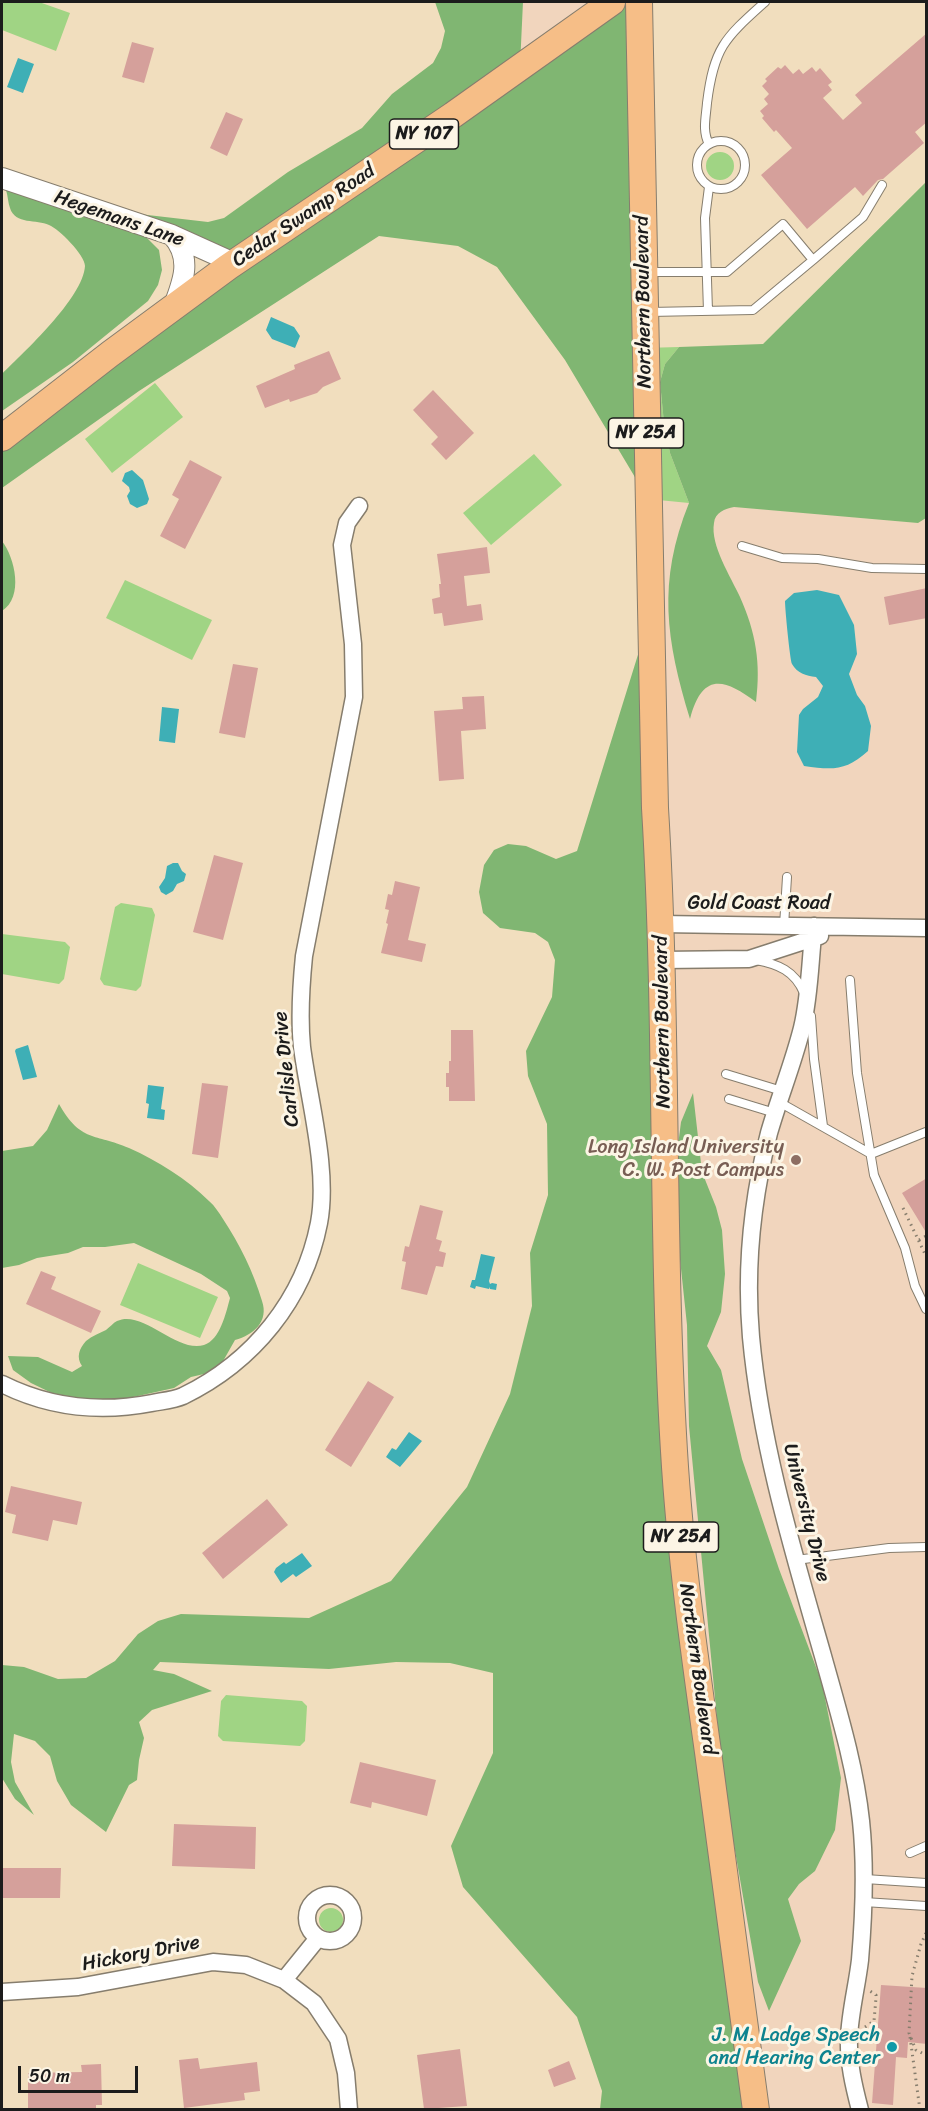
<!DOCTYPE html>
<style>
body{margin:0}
#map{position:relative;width:928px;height:2111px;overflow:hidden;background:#f1debe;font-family:Sriracha,sans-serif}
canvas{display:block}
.frame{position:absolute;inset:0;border:3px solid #1c1c1c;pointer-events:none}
.scale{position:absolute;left:18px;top:2066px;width:120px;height:27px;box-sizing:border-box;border:3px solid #1c1c1c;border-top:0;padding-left:8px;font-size:18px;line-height:21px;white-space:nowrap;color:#1c1c1c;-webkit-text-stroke:4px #fcf5e5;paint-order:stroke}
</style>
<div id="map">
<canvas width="928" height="2111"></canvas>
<div class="frame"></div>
<div class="scale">50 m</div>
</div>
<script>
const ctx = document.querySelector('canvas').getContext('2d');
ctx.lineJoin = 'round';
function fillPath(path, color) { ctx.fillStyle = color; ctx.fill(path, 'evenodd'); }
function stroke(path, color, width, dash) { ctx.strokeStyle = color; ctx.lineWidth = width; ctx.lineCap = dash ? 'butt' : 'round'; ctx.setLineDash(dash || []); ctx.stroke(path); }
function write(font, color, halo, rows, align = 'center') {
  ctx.font = font + ' Sriracha,sans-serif'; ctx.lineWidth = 6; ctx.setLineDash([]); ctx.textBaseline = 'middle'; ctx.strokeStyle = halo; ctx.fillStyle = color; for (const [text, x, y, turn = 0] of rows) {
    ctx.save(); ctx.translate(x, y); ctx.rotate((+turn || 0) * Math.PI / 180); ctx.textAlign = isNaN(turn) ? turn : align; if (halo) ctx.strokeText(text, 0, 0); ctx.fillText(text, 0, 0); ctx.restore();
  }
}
fillPath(new Path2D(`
 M523 2H612L520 67Z
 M926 452V2109H756L694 1660 648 499 918 523Z`), '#f1d5bd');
fillPath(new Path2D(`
 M2 2H39L70 13 56 51 2 30Z
 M706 166a14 14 0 1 1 28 0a14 14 0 1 1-28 0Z
 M679 347 665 364 660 382 664 423 670 453 689 503 648 499 644 348Z
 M155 383 183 417 112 473 85 439Z
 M534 454 562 485 491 545 463 513Z
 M125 580 212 620 192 660 106 618Z
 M121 903 152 908 155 915 141 986 136 991 104 985 100 979 115 907Z
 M2 934 65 942 70 947 64 979 59 984 2 974Z
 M138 1263 218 1297 200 1338 120 1305Z
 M226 1695 302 1701 307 1706 305 1741 300 1746 223 1741 218 1736 221 1701Z
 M319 1920a12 12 0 1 1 24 0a12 12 0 1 1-24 0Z`), '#a0d484');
fillPath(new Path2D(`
 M435 2H523L520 66 612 2H639L648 499 565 360 497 267 458 246 379 236 139 391 2 488V438L228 267 143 234 159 250 162 270 158 285 148 301 73 362 2 411V374C24 352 83 298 85 266 85 255 59 229 49 225 37 219 15 225 10 208 8 203 8 196 6 190L14 187 139 214 208 222 224 218 288 172 362 128 392 94 433 63 441 48 445 31Z
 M926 182V518L918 523 734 507C725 509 715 512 714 523 710 545 731 577 740 597 756 633 761 663 756 702 723 677 702 673 690 719 666 640 657 582 689 503L670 453 664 423 660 382 665 364 679 347 763 344Z
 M2 541C15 558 24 597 2 611Z
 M650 616 669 1360 756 2109H600L602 2091 577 2017 463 1887 451 1846 493 1753V1673L450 1663 396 1662 329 1669 160 1662 153 1670 174 1674 212 1691 152 1710 139 1722 144 1738 139 1760 137 1780 129 1785 106 1832 71 1805 57 1781 50 1756 35 1741 14 1734 11 1762 15 1782 34 1815 15 1799 2 1778V1665L24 1667 58 1679 86 1678 115 1661 138 1634 158 1621 181 1614 309 1618 391 1581 467 1487 510 1394 532 1306 530 1253 548 1195 547 1124 528 1076 526 1051 552 997 555 960 548 942 535 933 500 928 483 913 479 892 484 865 494 850 508 844 526 846 556 859 577 851Z
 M693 1093 702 1172 716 1207 722 1230 725 1274 721 1312 707 1346 721 1370 742 1459 779 1569 822 1683 841 1778 835 1830 815 1871 799 1884 788 1899 801 1941 769 2011 758 1982 723 1782 689 1426 687 1325 679 1250 675 1169 681 1122Z
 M59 1104C81 1143 95 1133 129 1148 158 1161 187 1179 209 1201 215 1206 219 1213 223 1219 240 1245 253 1271 262 1301 269 1321 254 1335 235 1340L222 1363 204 1374 191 1377 174 1388 120 1400 62 1398 31 1383 13 1370 8 1356 38 1357 72 1372 82 1366C76 1357 79 1349 86 1341 92 1336 100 1333 106 1330 110 1327 113 1323 117 1321 143 1309 176 1353 204 1345 220 1340 226 1313 230 1298L227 1291 201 1274 134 1243 105 1247H83L68 1253 37 1258 19 1265 2 1268V1151L33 1146 47 1130Z`), '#80b672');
fillPath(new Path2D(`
 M18 58 34 64 23 93 7 87Z
 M271 317 294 327 300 336 295 348 272 339 266 330Z
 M132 470 143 480 149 499 147 504 137 508 130 504 127 496 130 491 129 487 122 481 125 473Z
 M817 590 839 595 854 625 857 654 849 674 857 695 865 706 871 726 868 751C846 771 833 770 804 766L797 752 799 715 803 709 818 697 823 686 816 677C806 676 797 673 792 664 790 660 785 609 785 601L794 593Z
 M162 707 179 709 175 743 159 741Z
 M173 863H178L182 871 186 874 184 881 177 884 173 891 166 895 161 892 159 887 165 878 167 866Z
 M28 1045 37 1077 23 1080 15 1051 16 1049Z
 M148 1085 164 1087 161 1109 165 1110 164 1120 147 1118 149 1104 146 1103Z
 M481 1254 495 1257 489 1281 490 1284 492 1283 497 1284 496 1290 490 1289V1287L489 1289 476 1286 475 1289 470 1287 472 1280H475Z
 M409 1432 422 1441 400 1467 386 1457 392 1448 396 1450Z
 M302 1553 312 1566 296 1577 293 1574 281 1583 274 1572 276 1568 284 1562 286 1564Z`), '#3eafb6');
fillPath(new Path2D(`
 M927 33V122L915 132 924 143 883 179 878 180 863 196 855 187 807 229 761 175 792 148 776 130 774 132 762 118 764 116 760 111 768 104 764 99 769 94 762 86 767 81 765 79 778 67 781 69 785 65 793 74 799 69 803 74 812 67 816 72 820 68 832 82 828 85 832 90 823 98 843 120 862 103 855 95Z
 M132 42 154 48 144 83 122 77Z
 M226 112 243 119 227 156 210 148Z
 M329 351 341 379 323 387 317 393 290 402 289 399 265 408 256 386 295 369 294 365Z
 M433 390 474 433 446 460 431 444 438 437 413 410Z
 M190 460 222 477 185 549 160 536 179 499 172 495Z
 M487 547 490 573 464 576 467 606 481 604 483 620 444 626 442 613 434 614 432 599 440 597 439 584H441L437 554Z
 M927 588V618L889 625 884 597Z
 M233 664 258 668 245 738 219 733Z
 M484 696 486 729 461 731 464 779 439 781 434 711 463 709 462 697Z
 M214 855 243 863 223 940 193 932Z
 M395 881 420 887 408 940 426 944 422 962 381 953 388 924 386 923 389 910 385 909 388 894 392 895Z
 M451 1030H473L475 1101H449V1087H446V1073H449V1061H451Z
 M202 1083 228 1086 218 1158 192 1154Z
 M927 1178V1234L902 1193Z
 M420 1205 443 1211 436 1239 442 1241 439 1251 446 1253 443 1267 436 1266 427 1295 401 1289 406 1262 402 1261 405 1246 409 1247Z
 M41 1271 56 1277 51 1289 101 1311 91 1333 26 1304Z
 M368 1381 394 1397 351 1467 325 1450Z
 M11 1486 82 1502 77 1525 53 1520 48 1541 12 1533 16 1515 5 1512Z
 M267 1499 288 1525 223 1579 202 1553Z
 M360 1762 436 1780 427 1816 372 1802 371 1808 350 1803Z
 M174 1824 256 1827 255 1869 172 1866Z
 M2 1868H61L60 1898H2Z
 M881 1985 927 1988V2044L908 2042 907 2058 896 2057 893 2105 872 2103Z
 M460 2049 467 2106 424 2109 417 2055Z
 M198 2058 200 2069 257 2062 260 2091 244 2093 245 2100 184 2108 179 2060Z
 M569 2061 576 2079 554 2087 548 2070Z
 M101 2064 102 2105H96V2109H28V2073L82 2072 81 2065Z`), '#d5a09b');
const service = new Path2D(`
 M697 165a24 24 0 1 1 48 0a24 24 0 1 1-48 0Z
 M709 144C702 131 706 117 707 103 714 47 725 38 765 2
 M813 260 863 217 882 185
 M646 272H727L783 224 813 260 753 310 649 312
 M708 311 705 218 709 187
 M742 546 782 558 818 559 872 568 926 569
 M784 926 787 877
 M756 960C778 964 795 971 804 993
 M850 980 857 1073 874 1175 905 1248 915 1286 926 1309
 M811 1016 814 1059 823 1126
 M726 1074 782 1091
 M729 1099 775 1113
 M779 1102 871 1154 926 1132
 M796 1560 889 1548 926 1547
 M910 1853 926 1846
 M865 1879 926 1883
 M864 1902 926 1906`);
const minor = new Path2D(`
 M661 924 926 928
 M814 926C810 960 810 995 802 1028 793 1064 779 1098 769 1133 752 1200 745 1268 751 1337 761 1446 793 1551 823 1656 838 1710 855 1765 861 1821 866 1868 864 1913 860 1960 857 1986 850 2012 849 2038 848 2062 854 2087 860 2110
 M662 960 749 959 820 936
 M2 1384C50 1408 100 1413 152 1403 162 1401 174 1400 183 1396 253 1362 304 1300 319 1223 329 1170 309 1101 302 1047 299 1017 301 986 304 956L354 697 353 644 342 545 347 523 359 506
 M307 1918a23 23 0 1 1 46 0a23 23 0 1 1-46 0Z
 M284 1980 318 1938
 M2 1992 78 1987 213 1962 246 1965 284 1980 314 2003 338 2039 346 2073 349 2110`);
const tertiary = new Path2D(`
 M2 178 172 235 234 263
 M172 235C193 258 183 282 173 308`);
const primary = new Path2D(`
 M639 2 655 808C668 1022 661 1237 674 1451 680 1552 694 1652 708 1752 724 1871 740 1990 756 2110
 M2 438 110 354 228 267 453 115 612 2`);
stroke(service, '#867d6d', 10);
stroke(minor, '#867d6d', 19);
stroke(tertiary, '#867d6d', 22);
stroke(primary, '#867d6d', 28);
stroke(new Path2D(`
 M903 1208 926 1256
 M919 1240 926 1236
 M926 1933 921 1944 912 1976 909 2033 916 2050 926 2055
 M865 2027 874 2021 876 1998V1995L870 1991
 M910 2037 920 2110`), '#867d6d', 3, [1.5, 4.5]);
stroke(service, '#fff', 8);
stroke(minor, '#fff', 16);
stroke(tertiary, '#fff', 20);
stroke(primary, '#f6be87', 26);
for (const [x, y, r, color] of [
 [796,1160,6,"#8d6e63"],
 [892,2047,6,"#0f9aa8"]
]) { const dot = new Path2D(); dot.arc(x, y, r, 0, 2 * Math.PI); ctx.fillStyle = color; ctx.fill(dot); stroke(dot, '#fcf5e5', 2); }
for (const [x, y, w] of [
 [424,134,69],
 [646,433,75],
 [681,1537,75]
]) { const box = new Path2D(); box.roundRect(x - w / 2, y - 15, w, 30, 4.5); ctx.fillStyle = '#fcf5e5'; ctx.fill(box); stroke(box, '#1c1c1c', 1.5); }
write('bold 18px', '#1c1c1c', null, [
 ["NY 107",424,134],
 ["NY 25A",646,433],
 ["NY 25A",681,1537]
]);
write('20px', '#1c1c1c', '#fcf5e5', [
 ["Cedar Swamp Road",304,216,-34],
 ["Hegemans Lane",119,219,19],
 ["Northern Boulevard",644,302,-91],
 ["Gold Coast Road",759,904],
 ["Northern Boulevard",663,1022,-91],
 ["Carlisle Drive",287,1069,-96],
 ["University Drive",806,1513,76],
 ["Northern Boulevard",697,1669,82],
 ["Hickory Drive",141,1954,-11]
]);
write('20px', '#785e54', '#fcf5e5', [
 ["Long Island University",784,1148],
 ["C. W. Post Campus",784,1171]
], 'right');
write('20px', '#0d838f', '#fcf5e5', [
 ["J. M. Ladge Speech",880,2036],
 ["and Hearing Center",880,2059]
], 'right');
</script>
